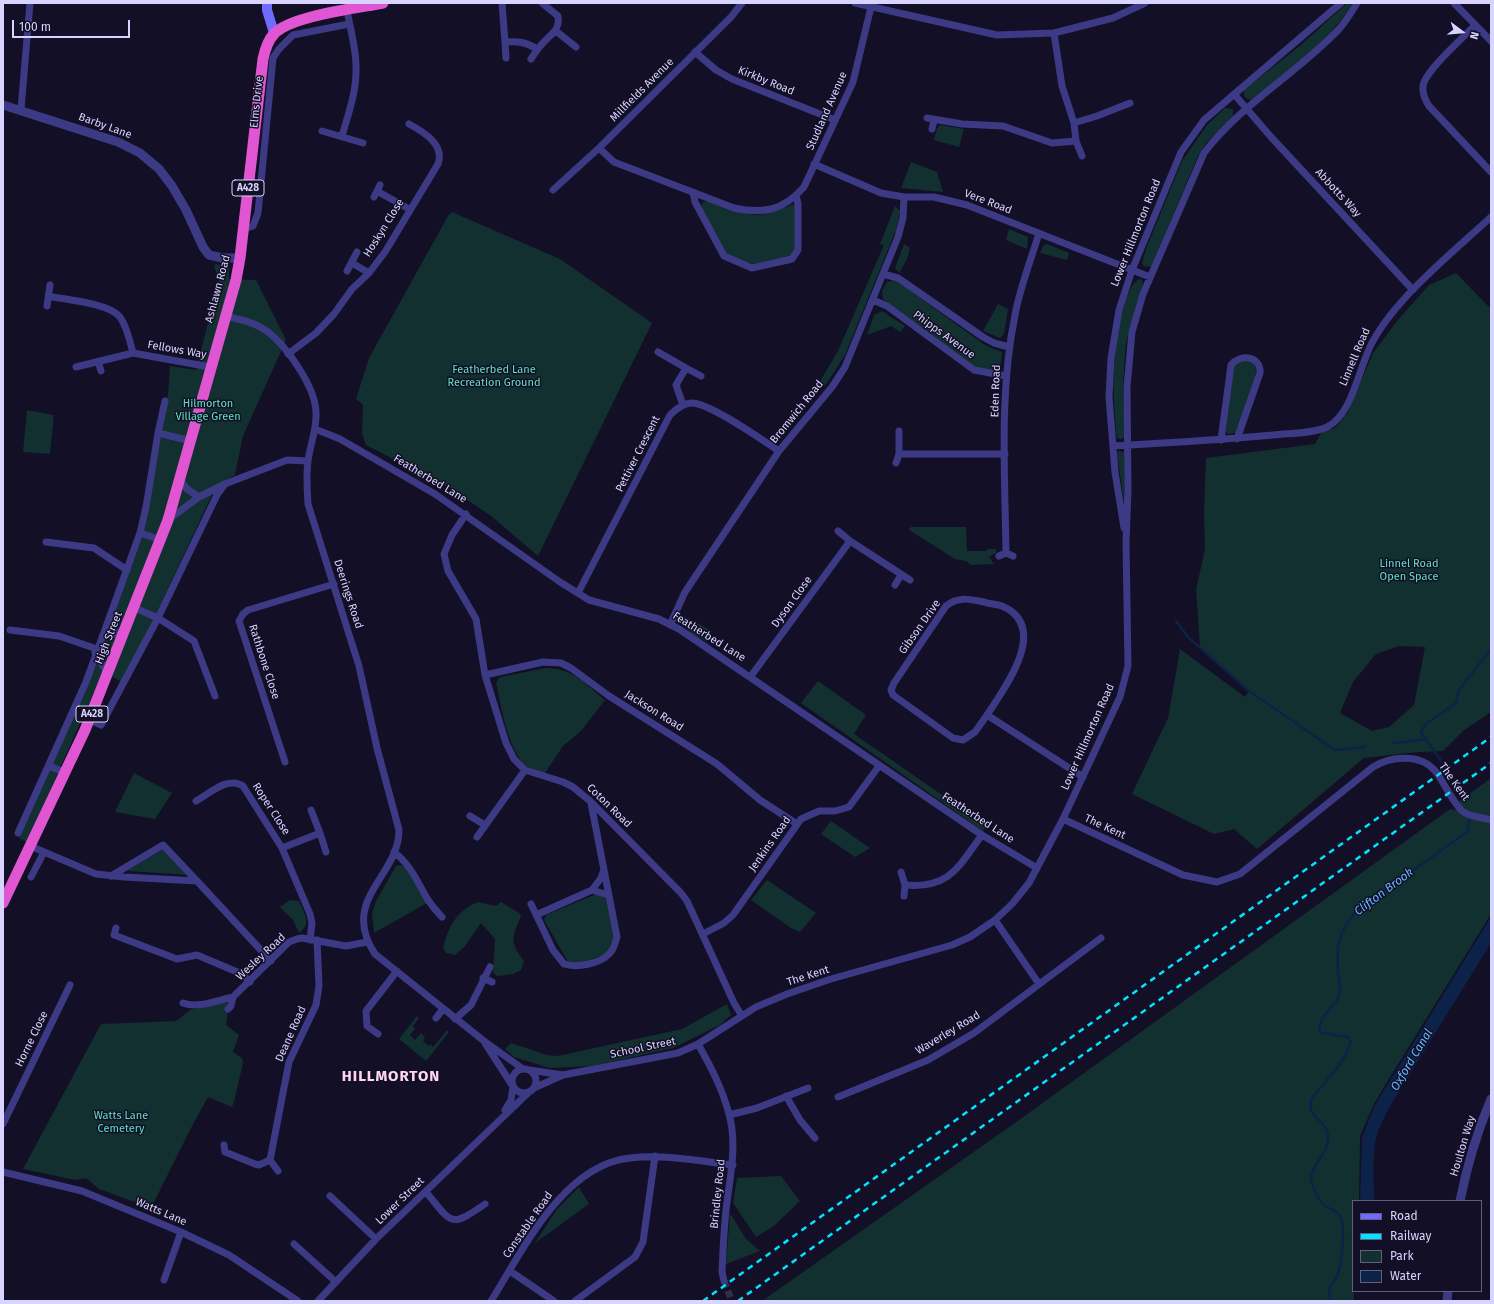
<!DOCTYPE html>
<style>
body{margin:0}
#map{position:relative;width:1494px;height:1304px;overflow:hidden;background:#130f26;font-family:"Fira Sans",sans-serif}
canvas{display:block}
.frame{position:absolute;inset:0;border:4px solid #d9d4ff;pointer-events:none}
.legend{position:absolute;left:1352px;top:1200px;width:130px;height:92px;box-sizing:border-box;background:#130f26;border:1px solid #625e7d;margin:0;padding:5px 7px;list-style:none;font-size:12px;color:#d9d4ff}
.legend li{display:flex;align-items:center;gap:8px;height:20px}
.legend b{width:20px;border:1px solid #625e7d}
.north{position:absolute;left:1442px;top:12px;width:40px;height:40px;-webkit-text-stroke:3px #130f26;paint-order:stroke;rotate:106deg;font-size:11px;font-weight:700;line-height:16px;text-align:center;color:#d9d4ff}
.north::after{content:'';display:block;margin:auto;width:14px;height:18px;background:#d9d4ff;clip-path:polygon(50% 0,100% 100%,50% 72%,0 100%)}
.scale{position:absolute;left:12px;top:20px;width:118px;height:18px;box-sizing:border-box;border:2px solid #d9d4ff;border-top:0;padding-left:5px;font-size:12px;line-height:14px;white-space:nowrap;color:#d9d4ff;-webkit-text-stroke:3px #130f26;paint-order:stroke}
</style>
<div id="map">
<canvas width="1494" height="1304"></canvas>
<div class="frame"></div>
<ul class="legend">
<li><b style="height:5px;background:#6f6bff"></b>Road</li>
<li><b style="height:5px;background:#00e5ff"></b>Railway</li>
<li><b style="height:11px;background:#12302f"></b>Park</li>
<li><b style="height:11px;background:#0c2248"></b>Water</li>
</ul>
<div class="north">N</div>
<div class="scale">100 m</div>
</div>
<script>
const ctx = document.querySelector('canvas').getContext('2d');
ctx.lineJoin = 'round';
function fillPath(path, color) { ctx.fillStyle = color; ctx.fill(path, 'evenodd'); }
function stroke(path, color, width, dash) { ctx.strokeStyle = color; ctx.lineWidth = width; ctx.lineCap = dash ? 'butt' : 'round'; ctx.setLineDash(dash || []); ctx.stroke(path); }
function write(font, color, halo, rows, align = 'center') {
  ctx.font = font + ' "Fira Sans",sans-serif'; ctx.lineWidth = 3; ctx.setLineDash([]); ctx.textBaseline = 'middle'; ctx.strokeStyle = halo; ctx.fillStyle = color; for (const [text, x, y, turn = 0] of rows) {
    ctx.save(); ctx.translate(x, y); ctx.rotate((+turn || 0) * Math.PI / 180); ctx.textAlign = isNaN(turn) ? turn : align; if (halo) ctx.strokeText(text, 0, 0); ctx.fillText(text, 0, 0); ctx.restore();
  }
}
fillPath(new Path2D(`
 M1347 3H1352C1334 38 1283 74 1252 100L1247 99 1244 96V90L1301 45Z
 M1225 108 1233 109V116L1206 143 1198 156 1151 267 1143 266 1142 263 1146 249 1182 161 1207 125Z
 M940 125 964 129 959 147 934 140 937 128Z
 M911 162 937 172 943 192 901 188Z
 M706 201 753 215 765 214 795 204 796 250 790 257 752 264 726 254 701 209 702 203Z
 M895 206 900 211 896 230 845 355 825 386 819 383 838 351 884 245 880 244Z
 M452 212 560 259 652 323 538 556 491 516 450 488 366 445 362 433 363 405 356 399 369 358 448 216Z
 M1009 229 1028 237 1027 249 1006 240Z
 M904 244 910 248 907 259 900 271 901 274 895 268Z
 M1047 244 1069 253 1067 260 1040 253 1043 246Z
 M216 264 229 267V279L256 280 286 340 243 436 235 475 216 486 157 612 122 682 103 672 27 842 19 838 64 736 142 539 168 395 170 366 196 370 216 291 221 287 214 266Z
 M1456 273 1491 309V712L1463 731 1443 751 1418 752 1364 758 1257 849 1234 829 1214 834 1132 794 1168 718 1180 649 1245 697 1249 691 1200 647 1196 590 1205 549 1204 513 1206 458 1315 444 1321 433 1336 427 1347 414 1373 353 1397 321 1429 285ZM1399 646 1425 647 1414 705 1389 727 1372 731 1340 713 1353 682 1376 654Z
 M1140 279 1143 281 1142 286 1126 343 1123 383 1125 437 1121 439 1117 438 1116 433C1115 414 1113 394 1114 374 1114 356 1122 284 1140 279Z
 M895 280 985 345 1002 352 1000 371 976 368 883 299 882 291 887 282Z
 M998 304 1008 309 1004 334 1000 338 983 331Z
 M882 311 905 326 900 332 891 326 867 335 874 315Z
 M1247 360 1255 364C1260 379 1242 417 1236 433L1228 434 1226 432 1233 367 1239 361Z
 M27 410 54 415 50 454 23 452Z
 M1119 451 1124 452 1125 510 1117 453Z
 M911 527H966L967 551H987V549H996V553L989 557 994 564 971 565 966 561 955 559 909 530Z
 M682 615 712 631 707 642C697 636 679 629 682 615Z
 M546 668C573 668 585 684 605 700L581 731 563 746 545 773C510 774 502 709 496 683L500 677Z
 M818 681 866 715 854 734 987 826 983 831 801 703Z
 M134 773 172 793 155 819 115 812Z
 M1491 778V914L1387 1082 1374 1104 1360 1136 1359 1201H1353L1354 1301H762L1019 1120 1450 809 1462 811 1457 803Z
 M831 821 870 848 855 857 821 834Z
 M162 850 166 851 189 875 129 871V869Z
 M401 865 405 867 427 903 374 933 372 913 376 901 396 866Z
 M767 880 816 913 800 932 791 928 751 900Z
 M596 894 606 898 614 938 607 954 581 963 568 962 544 920 546 915Z
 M290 900 299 901C304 914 313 923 299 933L293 920 280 907Z
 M478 902 496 906 501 902 519 913 521 916C512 938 509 941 524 961L521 970 513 974 497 976 493 972 495 939 481 923 465 946 455 955 446 953 443 948C449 926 456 911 478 902Z
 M227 1001 228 1009 226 1025 239 1035 233 1052 242 1058 243 1063 234 1102 232 1107 208 1097 191 1128 151 1208 99 1189 86 1178 75 1180 23 1169 101 1024 176 1021 190 1010Z
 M727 1004 731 1015 720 1025 673 1048 592 1066 550 1068 514 1057 505 1049 511 1043 547 1055 558 1056 682 1029Z
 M417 1016 419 1018 413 1026 415 1029 410 1035 415 1040 421 1033 425 1038 423 1041 429 1046 431 1044 433 1047 447 1030 449 1032 426 1061 399 1039Z
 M781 1176 800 1201 774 1226 756 1237 733 1203 737 1178Z
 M579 1187 589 1204 535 1243 557 1209Z
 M730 1213 746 1239 760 1251 726 1264Z`), '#12302f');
fillPath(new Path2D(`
 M1491 917V943L1390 1106C1385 1116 1379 1127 1376 1138 1372 1157 1374 1181 1374 1201H1360L1362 1137 1375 1105Z`), '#0c2248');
stroke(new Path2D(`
 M1176 621 1188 637 1249 691 1335 750 1365 747
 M1394 743 1426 739
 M1441 761 1421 732 1426 724 1456 703 1459 690 1491 649
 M1330 1301 1329 1288C1331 1284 1336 1280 1337 1276 1342 1266 1346 1224 1340 1216 1337 1211 1330 1209 1325 1206 1319 1201 1312 1187 1311 1179 1310 1166 1331 1152 1328 1134 1325 1118 1305 1118 1312 1098L1337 1068 1346 1054 1351 1042 1348 1037 1322 1033 1319 1029C1321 1013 1337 1007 1340 992 1342 986 1338 977 1338 971 1336 943 1339 933 1356 911L1467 832 1469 820`), '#0c2248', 2.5);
stroke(new Path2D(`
 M724 1281 732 1301`), '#312d47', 7, [7, 3.5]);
stroke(new Path2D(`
 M502 3 505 42C518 41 526 42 537 49
 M855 3 997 35 1054 33 1113 18 1145 3
 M1454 3 1491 41
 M1475 25C1463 38 1425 71 1423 86 1422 94 1425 100 1429 106L1491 172
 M556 31 576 47
 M1054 33 1062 86 1074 123 1076 141 1082 156
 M505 42 506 58
 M695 52 716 70 732 79 835 120
 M531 59C535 53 538 48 543 43 552 33 560 30 558 16L542 3
 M1234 94 1271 137 1413 290
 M21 109 30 3
 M927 118 962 124 1003 126 1052 143 1076 141
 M1074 123 1097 116 1130 103
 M932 129 934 120
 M322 131 363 143
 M342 136C349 112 357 90 356 66 356 48 350 28 347 10
 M599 148 614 162 734 208C763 214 783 211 804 187L853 82 871 7
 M814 164 881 193 904 197H934L967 205 1150 277
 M553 190 599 148 731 17 742 3
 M377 191 409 209
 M693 192 695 202 724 256 752 268 792 259 798 250V204L796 195
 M374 197 380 185
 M244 229 253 226 258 213 273 58 279 49 293 35 349 24
 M352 263 369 273
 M347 271 357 252
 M883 274 898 278 983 337 994 343 1009 347
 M48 296C66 300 109 303 120 317 127 327 130 341 133 353L210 367
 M873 300 887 306 974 370 1006 376
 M47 306 50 285
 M225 316C237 319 251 321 262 328 284 341 316 387 316 413 317 429 310 445 308 461 306 476 307 489 308 504L359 666 377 748 399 830C399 877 339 899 375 954L484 1041 523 1069
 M658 352 686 368
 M288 354 316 333 334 314 352 289 369 273 385 252 438 164C445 145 424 132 409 124
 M98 361 101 371
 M76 367 133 353
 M683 405 676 385 686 368 701 376
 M315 429 340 439 435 494 560 582 589 600 659 619 679 629 982 835 1037 868
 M158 433 191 441
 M1221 440 1231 365C1240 354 1261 355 1260 373L1237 439
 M1113 446C1167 443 1220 440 1273 435 1290 433 1311 434 1327 427 1353 415 1359 365 1373 341 1397 297 1453 252 1491 217
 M899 454H1005
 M896 463 899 454V431
 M180 480 187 489 199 497
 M466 514 452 535 444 554 448 571 476 619 485 675 506 743 514 759 525 770 563 782 573 787 590 801 681 893 687 901 734 1003 742 1016
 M168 520 199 497 225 484 287 460 308 461
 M1124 528 1115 472 1109 397 1111 358 1119 310 1132 270 1159 205 1181 152 1204 120 1341 3
 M838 531 850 541
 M140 533 161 540
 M46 542 94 548 127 570
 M1006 553C1005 474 999 393 1015 315 1020 287 1031 260 1039 233
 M999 556 1006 553 1013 556
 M895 585 901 575
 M578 593 670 415C676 409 683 403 692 403 710 403 762 440 779 451
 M135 608 158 618 194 641 215 696
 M670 625 685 592 779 451 832 387 845 367 898 237 903 218 904 197
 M10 630 59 636 97 649
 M102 637 125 631
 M95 653 108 674
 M485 675 543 662 561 663 571 668 609 696 717 764 760 800 797 824
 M751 676 850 541 910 580
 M73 712 101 725 158 618 217 495 225 484
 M987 715C1004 689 1051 627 1002 606 996 604 989 604 984 602 970 599 958 596 946 606L894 683 891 690 893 695 953 738 963 740 975 732 987 715 1083 777
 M285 762 239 621 243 614 248 610 334 584
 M49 766 66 773
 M196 801C210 793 228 776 243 786L282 848 310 914 312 923 310 940
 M470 816 485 825
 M1063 819 1183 875 1217 882 1240 874 1373 767C1391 756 1421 753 1436 772 1445 784 1451 800 1462 811 1467 816 1483 818 1491 820
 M18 833 86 682 140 533 146 507 158 433 165 401
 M320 833 326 852
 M477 837 525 770
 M30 846 96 874 124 877 197 881 271 961
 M282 848 320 833 311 810
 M394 852C411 865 418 883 428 900 432 906 437 912 442 917
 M901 872 905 885 904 896
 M111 876 163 845 197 881
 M31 877 44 852
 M905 885C950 889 958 867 982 835
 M592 890 601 878 603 872
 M531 904 553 950 564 964C576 968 600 964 609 954 614 950 615 943 617 937L591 803
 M536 915 592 890 608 895
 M995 920 1039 984
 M116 928 114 935 177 959 197 955 242 974 250 982
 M703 934 724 923 733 915 801 819 819 811H835L849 807 879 766
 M483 978 492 982
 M183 1003C198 1009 218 1000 233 997
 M228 1009 231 1006 233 997 289 942 297 939 302 938 346 946 367 942
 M436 1018 443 1009
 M455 1019 471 1005 490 967
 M378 1034 367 1026 366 1011 397 971
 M485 1043 512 1085
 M698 1044C711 1067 722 1088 729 1114 737 1143 731 1172 727 1202 724 1225 723 1248 722 1272L724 1281
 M512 1081a12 12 0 1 1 24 0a12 12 0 1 1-24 0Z
 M529 1070 563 1075
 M534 1088 563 1075 678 1053 698 1044 756 1007 787 994 831 979 952 945 970 937 995 920 1012 904 1029 883 1063 819 1120 697 1128 666 1126 542 1128 491 1127 387 1132 332 1143 294 1204 153C1241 104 1298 73 1340 28 1346 21 1352 11 1357 3
 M786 1096 800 1120 815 1138
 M838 1097 928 1060 974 1033 1101 938
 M505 1110 511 1100 513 1087
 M729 1115 757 1108 808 1088
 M3 1124 70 985
 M224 1145 225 1152 255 1164 259 1165 270 1160 289 1062 316 1005 319 986 317 940
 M270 1160 278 1171
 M3 1172 82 1191 181 1232 229 1255 298 1301
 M426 1192C452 1223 449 1229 485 1204
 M330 1196 376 1239
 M294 1244 336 1282
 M510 1271 554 1301
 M164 1280 181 1232
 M318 1301 376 1239 528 1093
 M491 1301C523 1250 563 1165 630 1158 664 1154 699 1161 733 1165
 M575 1301 635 1257 643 1242 655 1156`), '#3d3a85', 7);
stroke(new Path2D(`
 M3 105 118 142 140 153 159 169 172 186 186 210 203 247 209 255 222 258H240
 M1460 1201C1467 1166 1477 1132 1491 1099
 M1447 1301 1448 1291`), '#3d3a85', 9);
stroke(new Path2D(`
 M267 3V10L274 33`), '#6f6bff', 10);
stroke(new Path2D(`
 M3 903 85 730 168 520 236 280 240 258 263 59C265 50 268 40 274 34 290 16 358 8 383 3`), '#e055d1', 11);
stroke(new Path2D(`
 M703 1301 1491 737
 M738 1301 1491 763`), '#00e5ff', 2.5, [6, 5]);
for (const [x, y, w] of [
 [248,188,32],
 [92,714,32]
]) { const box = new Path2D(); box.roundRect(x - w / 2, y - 8, w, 16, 3); ctx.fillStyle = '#130f26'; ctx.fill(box); stroke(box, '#d9d4ff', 1); }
write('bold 10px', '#d9d4ff', null, [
 ["A428",248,188],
 ["A428",92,714]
]);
write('11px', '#d9d4ff', '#130f26', [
 ["Kirkby Road",766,81,22],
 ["Millfields Avenue",642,90,-45],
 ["Elms Drive",257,102,-84],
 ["Studland Avenue",827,111,-66],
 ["Barby Lane",105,126,20],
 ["Abbotts Way",1338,193,47],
 ["Vere Road",988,202,21],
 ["Hoskyn Close",384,228,-58],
 ["Lower Hillmorton Road",1136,233,-68],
 ["Ashlawn Road",218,289,-75],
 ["Phipps Avenue",944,335,36],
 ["Fellows Way",177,350,10],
 ["Linnell Road",1355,357,-67],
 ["Eden Road",996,391,-88],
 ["Bromwich Road",797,412,-51],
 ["Pettiver Crescent",638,454,-63],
 ["Featherbed Lane",430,479,31],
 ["Deerings Road",348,594,72],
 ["Dyson Close",792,602,-54],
 ["Gibson Drive",920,627,-55],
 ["Featherbed Lane",709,637,32],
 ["High Street",109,638,-68],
 ["Rathbone Close",264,662,72],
 ["Jackson Road",654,711,32],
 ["Lower Hillmorton Road",1088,737,-66],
 ["The Kent",1454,782,54],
 ["Coton Road",609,806,44],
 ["Roper Close",271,809,57],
 ["Featherbed Lane",978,818,33],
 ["The Kent",1105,827,25],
 ["Jenkins Road",770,844,-55],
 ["Wesley Road",261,957,-43],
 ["The Kent",808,976,-18],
 ["Waverley Road",948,1033,-31],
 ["Deane Road",291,1034,-66],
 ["Horne Close",32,1039,-64],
 ["School Street",643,1048,-12],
 ["Houlton Way",1463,1146,-73],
 ["Brindley Road",718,1194,-84],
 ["Lower Street",400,1201,-44],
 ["Watts Lane",161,1212,23],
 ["Constable Road",528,1225,-55]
]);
write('11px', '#5fe0c0', '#130f26', [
 ["Featherbed Lane",494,370],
 ["Recreation Ground",494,383],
 ["Hilmorton",208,404],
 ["Village Green",208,417],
 ["Linnel Road",1409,564],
 ["Open Space",1409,577],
 ["Watts Lane",121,1116],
 ["Cemetery",121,1129]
]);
write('italic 12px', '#62b6ff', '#130f26', [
 ["Clifton Brook",1384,892,-37],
 ["Oxford Canal",1412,1060,-59]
]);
ctx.letterSpacing = '1px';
write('bold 15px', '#ffd6f0', '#130f26', [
 ["HILLMORTON",391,1077]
]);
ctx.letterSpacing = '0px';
</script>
